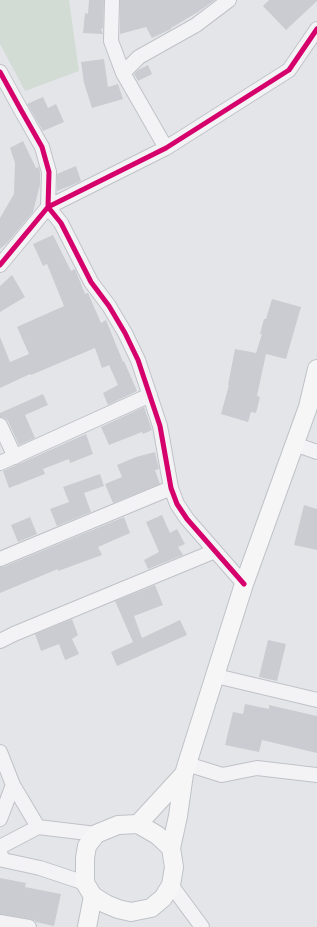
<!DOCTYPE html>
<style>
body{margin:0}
canvas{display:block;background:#e3e5e9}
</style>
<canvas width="317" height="927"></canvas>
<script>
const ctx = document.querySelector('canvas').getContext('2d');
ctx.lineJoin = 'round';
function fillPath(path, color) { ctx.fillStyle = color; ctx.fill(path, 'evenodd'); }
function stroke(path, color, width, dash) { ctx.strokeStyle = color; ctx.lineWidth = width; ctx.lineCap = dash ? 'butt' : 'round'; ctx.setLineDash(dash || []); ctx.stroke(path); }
fillPath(new Path2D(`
 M0 0H69L79 71 25 91 0 44Z`), '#d2dcd4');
fillPath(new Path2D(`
 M89 0H104L103 28 101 29 103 34 83 33 85 13 88 14Z
 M120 0H215L198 12 171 28V29L152 38 146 27 120 34Z
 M269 0H317V1L286 30 263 6Z
 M104 59 108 87 118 84 123 99 92 108 84 83 81 62Z
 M148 65 152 74 138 81 134 74 138 70Z
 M43 97 48 108 56 104 64 122 43 131 27 104Z
 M23 141 36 168 39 167 40 172V185L33 212 7 243 0 249V218L14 194 15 163 10 148Z
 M76 166 81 181 72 185 57 191V174Z
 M53 235 71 271 75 269 85 294 88 293 101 323 106 320 123 362 124 361 137 391 108 405 103 393 118 385 109 365 102 368 95 348 31 375 30 374 0 388V337L10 362 29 354 17 327 64 306 47 264 43 266 33 244Z
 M12 275 25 297 0 312V286Z
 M272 299 301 307 286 359 266 354 257 396 260 397 256 413 251 412 248 422 221 414 229 385H228L235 349 256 353 262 334H260L264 319H266Z
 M43 394 48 405 25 415 35 438 19 445 8 421 5 418 0 417V413Z
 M144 407 152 430 143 434 142 432 109 445 101 427Z
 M86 434 93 454 70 463 69 459 43 469 45 474 9 488 3 471Z
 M155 452 159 469 155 470 160 484 113 503 105 484 122 477 117 465 136 457Z
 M100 474 104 486 84 493 91 512 57 526 50 509 69 502 63 487Z
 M304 505 317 509V550L294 545Z
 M162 515 170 533 177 529 185 544 178 547 183 555 148 569 144 560 159 552 146 522Z
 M30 517 37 534 18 542 11 525Z
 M124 517 130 533 98 547 102 555 58 571V569L0 593V567H3Z
 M155 585 163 605 134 616 142 638 180 620 187 635 117 666 111 652 133 642 115 601Z
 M72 619 78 635 72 639 79 654 65 660 59 644 41 651 35 634Z
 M268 640 286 644 277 681 259 677Z
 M245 704 269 709V705L317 716V753L262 740 259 752 225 745 233 712 243 714Z
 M0 878 26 883 25 887 61 894 54 926 36 922 34 920 30 919 0 914Z`), '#caccd1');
const minor = new Path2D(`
 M112 0 111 41 123 73 166 148
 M0 72 21 110 42 147 49 172 48 207 61 223 91 282 109 306 125 333 138 360 160 426 171 488 177 504 187 519 244 584
 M123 73 139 57 196 25 229 0
 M0 265 48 207 166 148 289 70 317 29
 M0 425 15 457
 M294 444 317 452
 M0 463 150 395
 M0 559 171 488
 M0 641 14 634 215 551
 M216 676 317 700
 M0 752 13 785 0 819
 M187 764 222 775 257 768 317 775
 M13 785 38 827
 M0 847 38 827 96 834
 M0 853 3 860 40 868 85 883
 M171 885 202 927
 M0 922 29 927`);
const major = new Path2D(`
 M138 824 157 835 171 848 174 867 171 885 163 898 151 908 131 912 118 909 106 904 93 896 85 883V858L87 846 96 834 118 825Z
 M138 824 184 774
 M171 848 178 816 184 774 187 764 244 584 308 407 317 369
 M87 927 93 896`);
stroke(minor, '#c0c2c7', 16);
stroke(major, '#bfc2c7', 20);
stroke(minor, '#f3f3f5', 14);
stroke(major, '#f6f6f7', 18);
stroke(new Path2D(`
 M0 72 21 110 42 147 49 172 48 207 61 223 91 282 109 306 125 333 138 360 160 426 171 488 177 504 187 519 244 584
 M0 265 48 207 166 148 289 70 317 29`), '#d6006c', 5);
</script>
